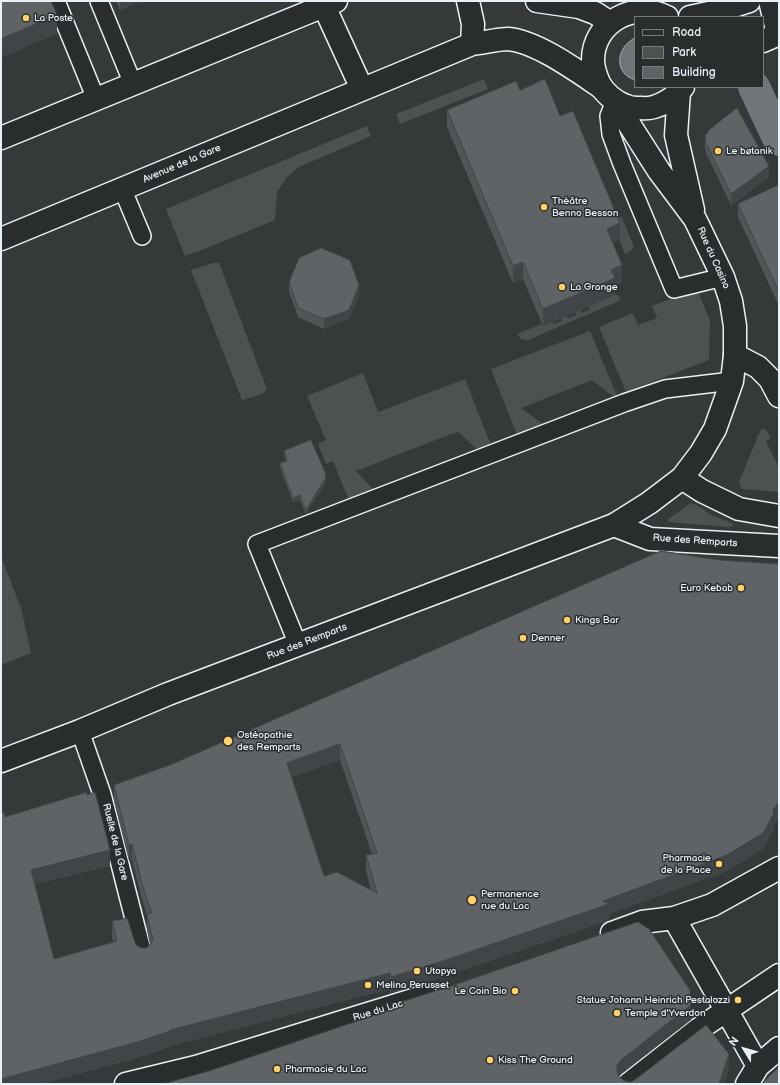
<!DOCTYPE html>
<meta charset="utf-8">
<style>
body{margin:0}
#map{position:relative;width:780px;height:1085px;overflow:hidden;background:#35393a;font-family:"Balsamiq Sans",sans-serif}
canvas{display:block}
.frame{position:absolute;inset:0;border:2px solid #e8f1f8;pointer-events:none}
.legend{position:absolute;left:634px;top:16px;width:130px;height:72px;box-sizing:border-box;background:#2a2d2e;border:1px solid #767b7f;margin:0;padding:5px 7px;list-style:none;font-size:12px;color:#e8f1f8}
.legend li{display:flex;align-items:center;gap:8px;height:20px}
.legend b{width:20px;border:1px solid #767b7f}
.north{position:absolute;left:724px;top:1029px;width:40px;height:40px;-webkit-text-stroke:3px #2a2d2e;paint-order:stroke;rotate:307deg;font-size:11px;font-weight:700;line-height:16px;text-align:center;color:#e8f1f8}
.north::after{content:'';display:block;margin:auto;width:14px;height:18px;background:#e8f1f8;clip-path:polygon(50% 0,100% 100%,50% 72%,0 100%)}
</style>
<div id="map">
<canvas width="780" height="1085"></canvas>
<div class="frame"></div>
<ul class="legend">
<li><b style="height:5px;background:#2a2d2e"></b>Road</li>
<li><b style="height:11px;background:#4d5152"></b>Park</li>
<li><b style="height:11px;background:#5f6365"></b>Building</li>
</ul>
<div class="north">N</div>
</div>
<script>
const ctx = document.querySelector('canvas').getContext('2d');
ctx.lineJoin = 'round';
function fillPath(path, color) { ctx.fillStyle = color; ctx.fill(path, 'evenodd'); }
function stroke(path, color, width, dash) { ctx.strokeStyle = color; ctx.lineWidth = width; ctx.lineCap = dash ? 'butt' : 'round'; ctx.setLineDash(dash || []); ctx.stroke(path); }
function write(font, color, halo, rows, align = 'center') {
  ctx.font = font + ' "Balsamiq Sans",sans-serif'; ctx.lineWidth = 3; ctx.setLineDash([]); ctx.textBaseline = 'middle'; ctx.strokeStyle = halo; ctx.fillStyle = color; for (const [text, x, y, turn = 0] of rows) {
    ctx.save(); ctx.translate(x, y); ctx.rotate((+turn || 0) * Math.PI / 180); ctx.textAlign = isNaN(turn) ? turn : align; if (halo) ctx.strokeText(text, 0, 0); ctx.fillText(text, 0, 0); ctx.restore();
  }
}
fillPath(new Path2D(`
 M484 79 488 89 400 124 396 114Z
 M367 126 371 136 299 167 287 177 277 192 275 220 207 248 185 256 166 209Z
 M598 187 617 216 622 218 634 247 630 251 625 254Z
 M213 263H219L267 389 262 394 242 400 191 270Z
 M697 289 710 321 709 360 626 392 599 327 633 313 638 325 657 318 652 306Z
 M615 295H618V298L621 297 619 301 528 340 521 339 517 334 542 324 543 326 552 322 554 324 562 321 561 318 566 316 568 318 576 315 575 312 580 310 582 313 590 309 589 306Z
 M590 331 617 396 614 397 592 380 521 408 543 424 517 435 491 369Z
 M363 373 378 412 465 379 491 445 478 450 458 432 446 436 356 471 374 490 349 500 333 461 326 464 318 444 326 440 307 396Z
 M763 428 766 430 771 438 766 441 779 468V492L741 489 739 482 760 431Z
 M689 504C699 503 705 512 713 516 720 519 729 520 734 526L727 527 669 522 668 521V519Z
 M1 556 21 608 31 653 1 665Z`), '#4d5152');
const water = new Path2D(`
 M635 38V80C613 73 616 47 635 38Z`);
fillPath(water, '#707579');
stroke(water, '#a0a7ac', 1);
stroke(new Path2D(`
 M754 87 779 140`), '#707579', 32);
const service = new Path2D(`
 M56 1 96 99
 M99 1 133 84
 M615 101 609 116 611 134 622 164 674 289 723 277
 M122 188 142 236
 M298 645 257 544 624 403 665 389 732 381
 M80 731 102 794 143 954`);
const pedestrian = new Path2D(`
 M674 918 758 1066
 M612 933 642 922 674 918 712 905 779 868
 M126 1084 196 1067 426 996
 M629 1084 699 1029 779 975
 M747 1084 758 1066 779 1048`);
const minor = new Path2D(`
 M468 1 473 24 472 44
 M537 1 579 7 595 13 609 22
 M770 1 778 34
 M324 6 362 89
 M1 138 336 1
 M1 239 472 44C483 43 497 39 508 39 536 41 577 71 601 87
 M735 355 758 367 770 379 779 396
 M682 478 702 491 739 509 779 516
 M614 525 650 539 779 546`);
const primary = new Path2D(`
 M667 17C635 0 593 22 593 60 593 68 596 76 599 83 604 93 615 102 626 106 631 108 636 108 641 108 656 110 674 99 683 87
 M690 17 718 11 749 1
 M763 41 779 34
 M679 92 676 135 693 210
 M1 761 80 731 168 694 614 525 649 503 682 478 701 453 715 429 726 398 732 381 735 355V326L731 301 723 277 695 219 659 171 629 124 627 106`);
stroke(service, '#e8f1f8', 20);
stroke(pedestrian, '#e8f1f8', 25);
stroke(minor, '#e8f1f8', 25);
stroke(primary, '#e8f1f8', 25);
stroke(service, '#2a2d2e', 17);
stroke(pedestrian, '#2a2d2e', 22);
stroke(minor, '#2a2d2e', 22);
stroke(primary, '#2a2d2e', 22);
fillPath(new Path2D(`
 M116 1H143L120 10Z
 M520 90 560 116 620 239 613 243 622 282 615 285V295L543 326 523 279 513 283 447 127V110Z
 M705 136 769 177 731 205 706 153 705 147Z
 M779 185V306L738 217V204Z
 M289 282 359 295 349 319 324 329 298 317 289 292Z
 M284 451 326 479 325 484 306 514 300 500 293 502 280 468V463L286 461 284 456Z
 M661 551 774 825V829L763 849 727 871 609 914V920L446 976 391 993 390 989 170 1046V1047L137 1058 41 1084 5 817 110 866 35 884 54 959 113 942 112 936V921L136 945 141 948H146L150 945 147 930V915L143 903 132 860 129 861 114 801V785L170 765ZM340 760 372 854 366 855V871L371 890 324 876 292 777Z`), '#525557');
fillPath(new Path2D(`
 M120 1H143L120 10Z
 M57 15V34L1 58V39Z
 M769 166V177L731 205V194Z
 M620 223V239L607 246V229Z
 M523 262V279L513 283V266Z
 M622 265V282L615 285V295L543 326V309L611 270Z
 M359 285V295L349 319 324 329V319Z
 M326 474 325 484 306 514V510Z
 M300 495V500L293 502V498Z
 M340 744V760L287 779V763Z
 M779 802V818L774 825V829L763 849 727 871 609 914V920L446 976 391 993V977L773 810Z
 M132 844V860L129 861V845Z
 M110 850V866L31 885V870Z
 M390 973V989L170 1046V1047L137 1058 41 1084H1V1079L170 1030Z
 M691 1005V1020L621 1074 617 1080V1065L621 1060Z
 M729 1054V1069L724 1084H719Z`), '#424547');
const building = new Path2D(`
 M1 1H51L57 15 1 39Z
 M545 79 560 116 573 111 620 223 607 229 622 265 611 270 615 278 543 309 523 262 513 266 447 110 516 81 520 90Z
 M737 108 769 166 731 194 706 143 705 136 709 130Z
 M779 185V292L738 204Z
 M321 248 350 260 359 285 349 310 324 319 298 308 289 282 299 258Z
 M311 440 326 474 325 479 306 510 300 495 293 498 280 463 287 461 284 451Z
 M661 551 719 560 779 564V802L773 810 774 813 763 833 727 855 603 901 609 904 446 960 391 977 390 973 170 1030V1031L137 1042 1 1079V813L4 812 5 817 87 792V795L95 792 110 850 31 870 54 959 117 941 112 921 127 918 136 945 141 948H146L150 945 153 940 147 914 152 913 143 887 132 844 129 845 114 785 170 765ZM340 744 377 853 366 855 377 893 337 872 324 876 287 763Z
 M638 922 649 929 690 990 691 1005 621 1060 617 1065V1072L619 1077 625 1081 631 1082 636 1079 706 1025 729 1054 719 1084H163L209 1071 399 1007 398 1003 454 985Z
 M779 1067V1084H762Z`);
fillPath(building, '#5f6365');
stroke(building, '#424547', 1);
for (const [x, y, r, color] of [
 [26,18,4,"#ffd166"],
 [718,151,4,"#ffd166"],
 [544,207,4,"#ffd166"],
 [562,287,4,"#ffd166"],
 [741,588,4,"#ffd166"],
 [567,620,4,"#ffd166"],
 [523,638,4,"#ffd166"],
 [228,741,5,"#ffd166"],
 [719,864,4,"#ffd166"],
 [472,900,5,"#ffd166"],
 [417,971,4,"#ffd166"],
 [368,985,4,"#ffd166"],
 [515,991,4,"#ffd166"],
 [738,1000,4,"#ffd166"],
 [617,1013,4,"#ffd166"],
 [490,1060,4,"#ffd166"],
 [277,1069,4,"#ffd166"]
]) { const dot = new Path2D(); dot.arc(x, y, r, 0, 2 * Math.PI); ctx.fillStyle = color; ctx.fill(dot); stroke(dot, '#2a2d2e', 1.5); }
write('10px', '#e8f1f8', '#2a2d2e', [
 ["La Poste",34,18],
 ["Le bøtanik",726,151],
 ["Théâtre",552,201],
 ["Benno Besson",552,213],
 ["La Grange",570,287],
 ["Euro Kebab",733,588,"right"],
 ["Kings Bar",575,620],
 ["Denner",531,638],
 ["Ostéopathie",237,735],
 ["des Remparts",237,747],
 ["Pharmacie",711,858,"right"],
 ["de la Place",711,870,"right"],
 ["Permanence",481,894],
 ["rue du Lac",481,906],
 ["Utopya",425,971],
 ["Melina Perusset",376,985],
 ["Le Coin Bio",507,991,"right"],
 ["Statue Johann Heinrich Pestalozzi",730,1000,"right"],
 ["Temple d'Yverdon",625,1013],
 ["Kiss The Ground",498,1060],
 ["Pharmacie du Lac",285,1069]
], 'left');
write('10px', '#e8f1f8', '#2a2d2e', [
 ["Avenue de la Gare",182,164,-23],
 ["Rue du Casino",713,258,66],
 ["Rue des Remparts",695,541,4],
 ["Rue des Remparts",307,642,-21],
 ["Ruelle de la Gare",115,842,76],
 ["Rue du Lac",378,1011,-17]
]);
</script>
